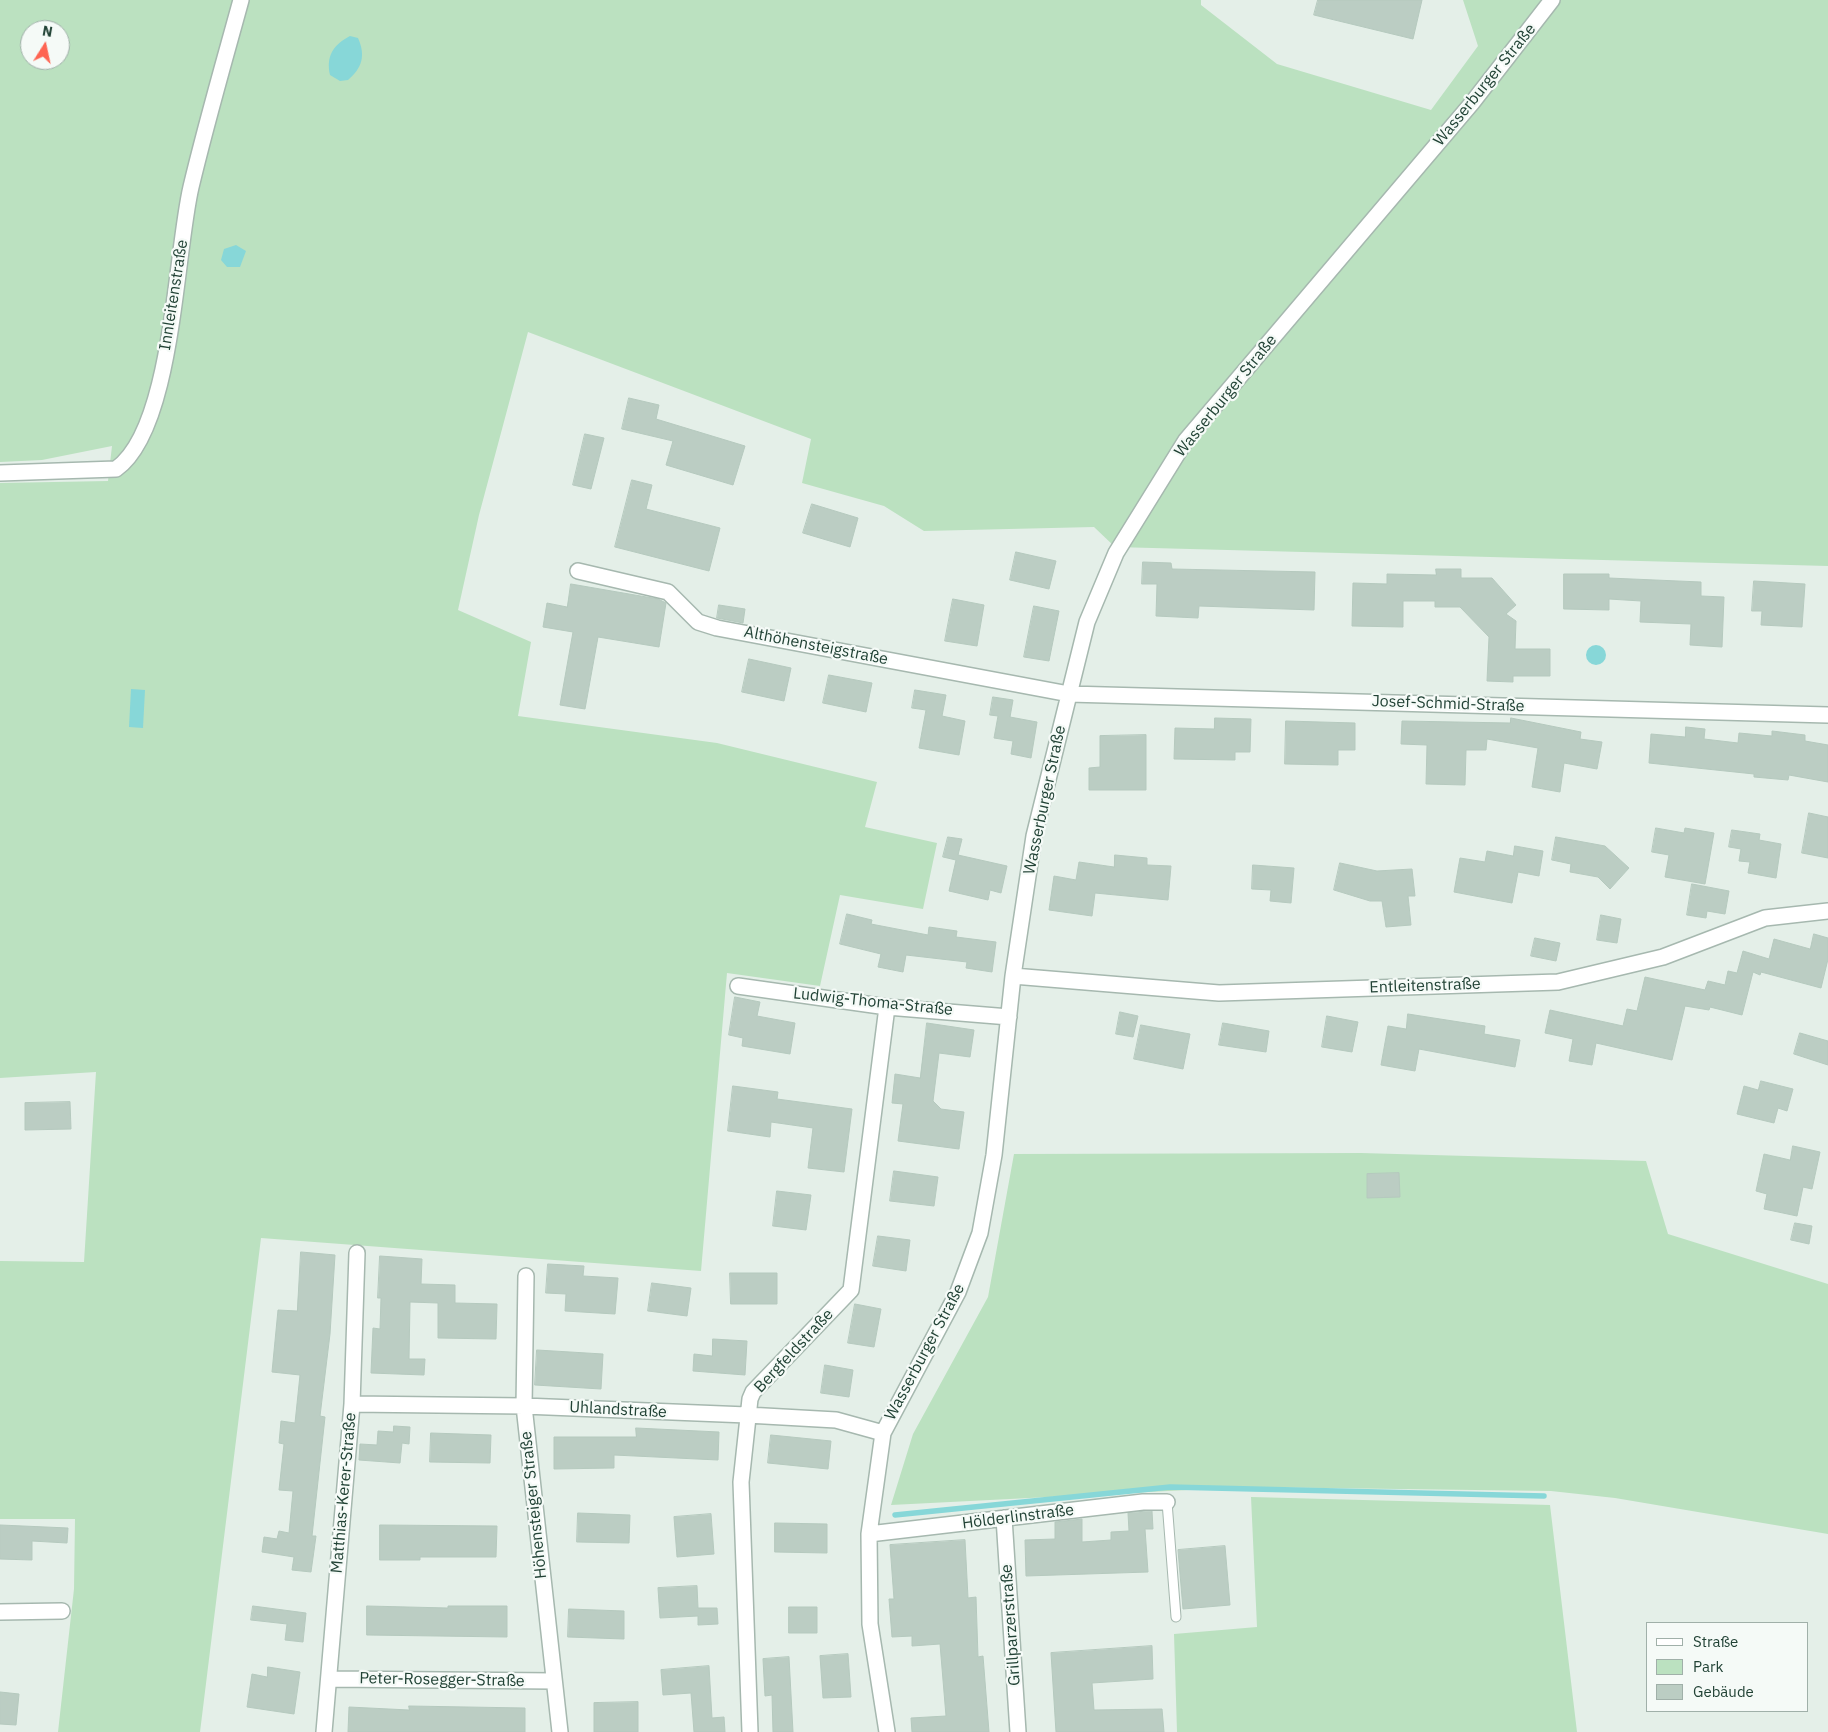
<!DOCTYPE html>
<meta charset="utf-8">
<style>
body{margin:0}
#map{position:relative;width:1828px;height:1732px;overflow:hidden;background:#e4efe8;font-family:"IBM Plex Sans",sans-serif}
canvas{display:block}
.legend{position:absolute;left:1646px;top:1622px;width:162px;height:90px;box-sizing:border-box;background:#f5faf7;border:1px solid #a0b0a9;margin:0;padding:6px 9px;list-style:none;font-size:15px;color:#214235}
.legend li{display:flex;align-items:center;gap:10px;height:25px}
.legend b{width:25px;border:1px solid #a0b0a9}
.north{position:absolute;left:20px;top:20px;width:50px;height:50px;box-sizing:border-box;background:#f5faf7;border:1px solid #a0b0a9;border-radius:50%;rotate:10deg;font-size:14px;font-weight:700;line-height:20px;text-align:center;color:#214235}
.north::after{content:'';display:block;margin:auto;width:18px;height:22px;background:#fe6452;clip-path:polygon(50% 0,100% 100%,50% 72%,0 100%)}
</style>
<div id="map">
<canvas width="1828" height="1732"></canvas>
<ul class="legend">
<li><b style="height:6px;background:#fff"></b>Straße</li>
<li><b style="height:14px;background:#bbe1c0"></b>Park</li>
<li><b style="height:14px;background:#bbcdc3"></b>Gebäude</li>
</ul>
<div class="north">N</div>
</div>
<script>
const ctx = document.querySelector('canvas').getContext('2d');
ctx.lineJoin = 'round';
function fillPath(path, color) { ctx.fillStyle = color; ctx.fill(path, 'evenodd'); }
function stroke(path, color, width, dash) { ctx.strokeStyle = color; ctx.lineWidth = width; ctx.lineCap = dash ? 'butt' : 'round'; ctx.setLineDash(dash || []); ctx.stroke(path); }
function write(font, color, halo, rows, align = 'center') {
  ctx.font = font + ' "IBM Plex Sans",sans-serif'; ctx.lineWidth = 4.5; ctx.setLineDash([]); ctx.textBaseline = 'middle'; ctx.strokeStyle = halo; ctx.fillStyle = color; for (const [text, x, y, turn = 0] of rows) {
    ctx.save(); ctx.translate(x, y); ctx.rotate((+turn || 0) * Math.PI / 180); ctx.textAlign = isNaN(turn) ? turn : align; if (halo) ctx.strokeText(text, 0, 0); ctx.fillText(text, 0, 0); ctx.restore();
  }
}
fillPath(new Path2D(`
 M0 0H1201V5L1277 64 1431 110 1478 46 1463 0H1828V566L1115 547 1094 527 924 531 884 506 802 483 811 439 528 332 479 515 458 610 531 642 518 716 717 743 877 782 865 827 937 843 923 909 840 895 820 986 727 973 701 1271 261 1238 200 1732H58L74 1589 75 1519H0V1261L84 1262 96 1072 0 1078V483L108 481 112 446 42 460 0 462ZM30 30H60V60H30Z
 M1361 1153 1646 1161 1668 1234 1828 1284V1534L1615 1498 1551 1491 1247 1487 891 1505 913 1434 988 1297 1014 1154Z
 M1251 1497 1550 1505 1577 1732H1177L1174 1634 1257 1627Z`), '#bbe1c0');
fillPath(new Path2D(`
 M350 36 358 38C366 56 362 68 348 80L340 81 330 75C326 56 333 45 350 36Z
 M236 245 246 251 240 267H227L221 260 224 249Z
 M1586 655a10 10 0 1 1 20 0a10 10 0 1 1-20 0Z
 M131 689 145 690 143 728 129 727Z`), '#87d7d8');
stroke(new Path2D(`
 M895 1515 1170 1487 1544 1496`), '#87d7d8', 5.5);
const building = new Path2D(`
 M1318 0H1422L1413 39 1314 15Z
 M629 398 659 405 656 419 745 446 733 485 666 465 673 441 622 429Z
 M585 434 604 438 591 489 573 485Z
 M632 480 652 485 646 509 720 528 709 571 615 547Z
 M812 504 858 518 850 547 803 533Z
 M1016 552 1056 561 1049 589 1010 580Z
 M1143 562 1171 563 1172 569 1315 572 1314 610 1199 606 1198 618 1156 616 1157 584H1142Z
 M1436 569H1461V578H1492L1516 605 1506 614 1516 621 1515 649H1550V676H1513V682L1487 681 1489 637 1460 607H1435V601H1403V627L1352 626 1353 583 1387 584V574L1436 575Z
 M1564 574H1609V578L1701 582V596L1724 597 1722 647 1690 645 1691 624 1640 622 1641 601 1609 599V610L1564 609Z
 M1754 581 1805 584 1802 627 1761 625 1762 611H1752Z
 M571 584 658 599 666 603 659 647 598 637 585 709 560 705 573 632 543 627 547 603 567 607Z
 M953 599 984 605 977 646 945 641Z
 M719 605 745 609 743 623 717 618Z
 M1034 606 1059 611 1049 661 1024 657Z
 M749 659 791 668 784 701 742 692Z
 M829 675 872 683 866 712 823 703Z
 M915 690 946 695 942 716 965 721 959 755 919 748 926 710 912 708Z
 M993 697 1013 700 1010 717 1037 722 1031 758 1011 754 1013 741 994 738 998 716 990 715Z
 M1215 718 1251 719 1250 752H1235V760L1174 759 1175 728 1214 729Z
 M1511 718 1581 732 1580 739 1602 742 1597 769 1564 763 1560 792 1532 787 1538 748 1487 739 1486 750H1466L1465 785 1426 784 1427 745 1401 744 1402 721 1510 723Z
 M1286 721 1355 723V750H1338V765L1285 764Z
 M1686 727 1705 729 1704 739 1738 743 1739 733 1772 736V731L1805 735V741L1828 745V782L1789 775 1788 780 1754 777V774L1649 763 1651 734 1685 737Z
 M1146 735V790H1089V768L1100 767V736Z
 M1809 813 1828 817V858L1802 853Z
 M1656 828 1684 833 1685 828 1714 833 1705 884 1665 877 1669 855 1652 852Z
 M1732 830 1760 834 1759 840 1781 844 1776 878 1748 873 1750 862 1739 861 1741 849 1729 847Z
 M948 837 962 839 958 855 1007 866 1001 893 990 890 988 900 949 891 956 860 943 857Z
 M1556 837 1605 846 1629 868 1610 889 1598 877 1570 872 1571 864 1552 860Z
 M1515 846 1543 851 1539 876 1518 872 1512 903 1454 892 1460 858 1485 862 1487 851 1513 856Z
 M1115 855 1147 858V865L1171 866 1168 900 1095 893 1092 916 1049 910 1054 876 1076 880 1079 862 1114 867Z
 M1340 863 1377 871 1412 869 1415 896H1408L1411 925 1386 927 1382 901H1370L1334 890Z
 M1253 865 1294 868 1291 903 1270 901 1271 890 1252 889Z
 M1692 884 1729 891 1725 914 1707 911 1706 918 1687 915Z
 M847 914 872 920 871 924 928 935 929 927 957 931 956 937 996 942 992 972 966 968 967 962 906 955 903 972 878 967 881 954 840 944Z
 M1601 915 1621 919 1617 943 1597 940Z
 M1814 934 1828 938V959L1821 988 1761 972 1760 975 1753 972 1742 1015 1710 1007 1709 1010 1685 1006 1672 1060 1596 1043 1592 1065 1569 1061 1573 1039 1545 1033 1550 1010 1623 1026 1627 1009 1637 1011 1645 977 1705 990 1708 981 1725 985 1728 971 1737 973 1743 951 1769 959 1774 939 1810 949Z
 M1535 938 1560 943 1556 961 1531 956Z
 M735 997 760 1002 757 1016 795 1023 790 1054 742 1046 743 1038 729 1035Z
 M1120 1012 1138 1016 1133 1037 1116 1034Z
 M1408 1014 1485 1026 1484 1034 1520 1040 1515 1067 1419 1049 1415 1071 1381 1065 1388 1026 1406 1029Z
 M1327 1016 1358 1022 1352 1052 1322 1047Z
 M927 1023 974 1030 970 1057 939 1053 933 1101 941 1109 964 1112 959 1149 898 1141 903 1104 892 1103 895 1074 920 1078Z
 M1223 1023 1269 1031 1266 1052 1219 1045Z
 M1141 1025 1190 1034 1183 1069 1134 1059Z
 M1800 1033 1828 1041V1065L1794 1054Z
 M1761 1081 1793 1089 1787 1111 1778 1108 1774 1123 1737 1114 1744 1086 1758 1090Z
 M733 1086 778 1092 777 1099 852 1109 844 1172 808 1168 813 1128 771 1122 770 1137 728 1131Z
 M70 1102 71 1129 25 1130V1103Z
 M1793 1146 1820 1152 1812 1189 1803 1187 1797 1216 1764 1209 1767 1194 1756 1191 1764 1154 1790 1160Z
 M894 1171 938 1177 934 1206 890 1201Z
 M1399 1173 1400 1197 1367 1198V1174Z
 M777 1191 811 1195 806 1230 773 1226Z
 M1795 1223 1812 1226 1809 1244 1791 1240Z
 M878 1236 910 1240 906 1271 873 1266Z
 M301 1252 335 1255 330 1334 320 1416 325 1417 312 1536H316L311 1572 292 1570 294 1557 262 1552 264 1537 277 1539 279 1531 289 1533 293 1491 279 1490 284 1444 279 1443 281 1421 295 1423 300 1375 272 1372 278 1310 297 1311Z
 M380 1256 422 1259 421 1284 455 1285V1303L497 1304 496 1339 438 1338V1303L410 1302 409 1359H425L424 1375 371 1373 373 1328 380 1329 381 1298H378Z
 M548 1264 584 1266 583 1276 618 1278 615 1314 565 1311 566 1294 546 1293Z
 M730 1273H777V1304H731Z
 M652 1283 691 1288 687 1316 648 1311Z
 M855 1304 881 1309 874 1347 848 1343Z
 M713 1339 747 1341 745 1375 693 1371 694 1354 712 1356Z
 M537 1350 603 1354 601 1389 535 1385Z
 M825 1365 853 1370 849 1397 821 1393Z
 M394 1426 410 1427 409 1444 402 1443 400 1463 359 1460 360 1444 377 1445 378 1431 393 1432Z
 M636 1428 719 1432 718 1460 614 1455V1468L554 1469V1437H636Z
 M431 1433 491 1435 490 1463 430 1462Z
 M771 1435 831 1441 828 1469 768 1463Z
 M1152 1511 1153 1529H1145L1148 1572 1026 1576 1025 1540 1055 1539V1522L1082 1519V1542L1111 1540V1532L1129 1531 1128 1513Z
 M578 1513 630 1515 629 1543 577 1542Z
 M711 1514 714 1554 677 1557 674 1517Z
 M775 1523 827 1524V1553L775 1552Z
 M0 1525 68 1528 67 1543 32 1541V1560L0 1559Z
 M380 1525 497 1526 496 1557H420V1560H380Z
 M965 1540 968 1598 976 1597 978 1657 983 1656 989 1732H912L911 1718 946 1716 940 1644 912 1646V1636L892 1637 889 1599H894L890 1545Z
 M1225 1546 1230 1605 1183 1609 1178 1550Z
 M697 1586 698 1608H717L718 1624 698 1625V1616L660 1618 658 1588Z
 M253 1606 306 1613 303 1642 285 1640 287 1624 251 1620Z
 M367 1606 448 1608V1606H507V1637L367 1635Z
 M789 1607H817V1633H789Z
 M569 1609 624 1611V1639L568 1637Z
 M1152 1646 1153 1679 1092 1683 1094 1710 1162 1709 1164 1732H1056L1051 1653Z
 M848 1654 851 1697 823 1698 820 1656Z
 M789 1657 793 1732H773L772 1695 765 1696 763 1659Z
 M709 1666 712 1718 724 1717 725 1732H694L691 1693 663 1695 661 1670Z
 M268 1667 300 1672 294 1714 247 1707 252 1674 267 1677Z
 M0 1692 19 1694 16 1725 0 1724Z
 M638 1702V1732H594V1703Z
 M409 1706 525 1708V1732H348L349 1707 409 1710Z`);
fillPath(building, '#bbcdc3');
stroke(building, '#b5c9be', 1);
const service = new Path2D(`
 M1167 1502 1176 1617`);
const minor = new Path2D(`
 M0 473 116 469C173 429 175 255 191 187 206 124 224 62 241 0
 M578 571 668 592 698 622 717 628 1069 694 1828 715
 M1013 976 1219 993 1558 982 1663 957 1765 918 1828 911
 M738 986 887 1007 1009 1017
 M526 1276 524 1406 560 1732
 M352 1404 524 1406 747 1415 836 1420 883 1433
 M1004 1518 1018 1732
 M869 1534 1143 1502H1167
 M0 1612 62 1611
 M330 1679 554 1681
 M324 1732 352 1404 357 1253
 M750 1732 741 1482 750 1399 753 1392 851 1290 887 1007
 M887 1732 870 1624 869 1534 883 1433 958 1292 980 1233 994 1155 1013 976 1034 836 1087 622 1116 553 1186 440 1472 103 1552 0`);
stroke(service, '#a6b8af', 11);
stroke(minor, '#a6b8af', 18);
stroke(service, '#fff', 9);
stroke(minor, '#fff', 15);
write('16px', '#214235', '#f5faf7', [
 ["Wasserburger Straße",1485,85,-51],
 ["Innleitenstraße",174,295,-81],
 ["Wasserburger Straße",1226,396,-51],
 ["Althöhensteigstraße",816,646,11],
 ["Josef-Schmid-Straße",1448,704,2],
 ["Wasserburger Straße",1045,800,-78],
 ["Entleitenstraße",1425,986,-2],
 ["Ludwig-Thoma-Straße",873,1002,6],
 ["Bergfeldstraße",794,1351,-47],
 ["Wasserburger Straße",925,1352,-62],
 ["Uhlandstraße",618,1410,3],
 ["Matthias-Kerer-Straße",344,1493,-85],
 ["Höhensteiger Straße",534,1505,-96],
 ["Hölderlinstraße",1018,1517,-7],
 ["Grillparzerstraße",1011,1625,-94],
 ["Peter-Rosegger-Straße",442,1680,1]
]);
</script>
